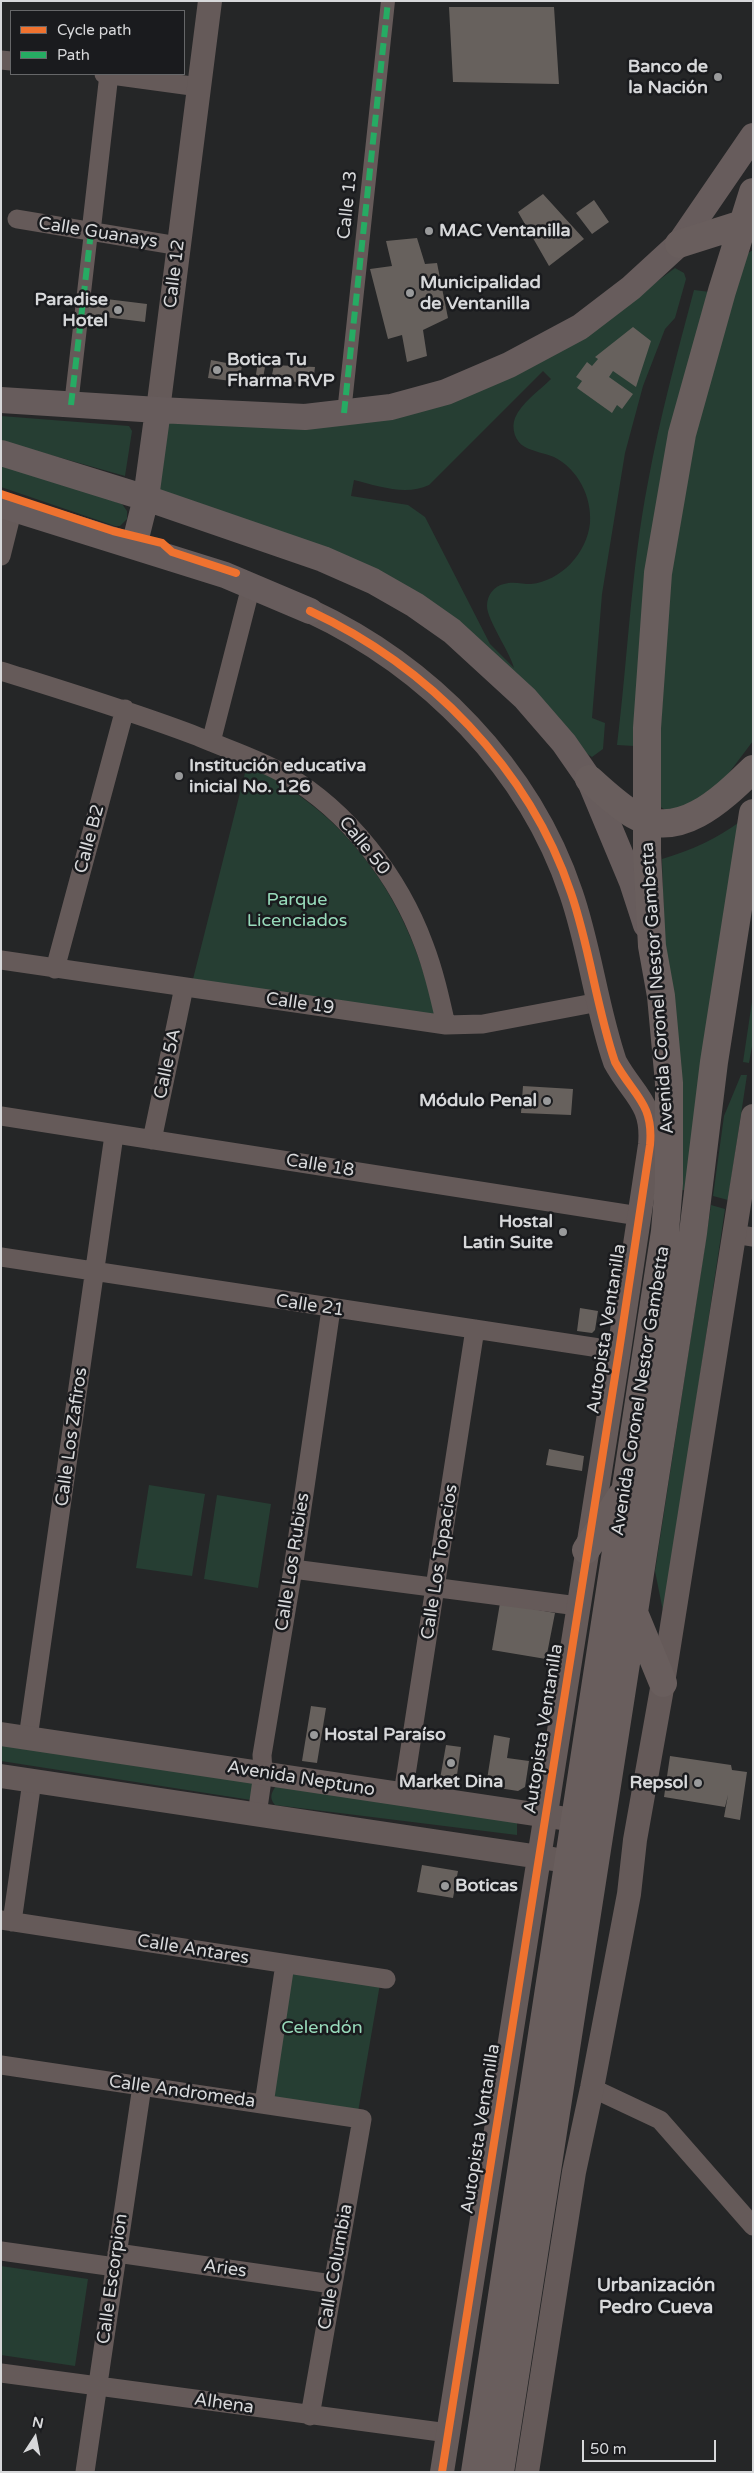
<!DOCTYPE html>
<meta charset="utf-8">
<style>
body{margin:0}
#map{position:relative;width:754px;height:2473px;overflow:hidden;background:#252627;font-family:"Varela Round",sans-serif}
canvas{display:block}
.frame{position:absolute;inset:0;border:2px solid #d7d8da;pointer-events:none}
.legend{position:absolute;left:10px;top:10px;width:175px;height:65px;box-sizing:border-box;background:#1a1b1e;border:1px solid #666769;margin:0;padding:6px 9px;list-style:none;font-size:15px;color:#d7d8da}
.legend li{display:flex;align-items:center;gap:10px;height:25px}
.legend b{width:25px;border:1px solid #666769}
.north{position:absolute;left:10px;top:2413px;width:50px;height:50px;-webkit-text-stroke:4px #1a1b1e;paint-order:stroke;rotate:11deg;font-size:14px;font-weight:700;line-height:20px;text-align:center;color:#d7d8da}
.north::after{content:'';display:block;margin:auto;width:18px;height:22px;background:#d7d8da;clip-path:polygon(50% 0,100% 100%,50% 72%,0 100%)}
.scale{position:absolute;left:582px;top:2440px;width:134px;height:22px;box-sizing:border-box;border:2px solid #d7d8da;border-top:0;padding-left:6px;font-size:15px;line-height:18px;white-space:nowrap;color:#d7d8da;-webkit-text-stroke:4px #1a1b1e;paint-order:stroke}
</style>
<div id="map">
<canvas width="754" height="2473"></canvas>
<div class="frame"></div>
<ul class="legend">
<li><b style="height:6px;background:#ef722f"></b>Cycle path</li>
<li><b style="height:6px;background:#26ab63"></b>Path</li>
</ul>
<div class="north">N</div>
<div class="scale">50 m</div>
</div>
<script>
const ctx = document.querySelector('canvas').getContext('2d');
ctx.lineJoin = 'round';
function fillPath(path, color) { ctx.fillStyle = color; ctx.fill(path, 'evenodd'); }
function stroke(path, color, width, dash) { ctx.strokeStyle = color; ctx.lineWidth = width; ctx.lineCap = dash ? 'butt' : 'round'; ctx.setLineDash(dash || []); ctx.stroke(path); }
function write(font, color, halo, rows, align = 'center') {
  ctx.font = font + ' "Varela Round",sans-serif'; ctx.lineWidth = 5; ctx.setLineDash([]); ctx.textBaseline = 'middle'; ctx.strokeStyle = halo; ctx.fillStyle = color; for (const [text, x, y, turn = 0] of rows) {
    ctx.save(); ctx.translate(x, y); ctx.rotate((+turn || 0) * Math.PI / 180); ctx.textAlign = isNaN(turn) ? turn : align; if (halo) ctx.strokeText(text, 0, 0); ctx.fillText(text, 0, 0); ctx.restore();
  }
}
fillPath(new Path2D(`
 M753 250V741L719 786 695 805 670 813 659 806 658 776 669 580 691 448 743 256Z
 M675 268 684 273 686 279 675 318 665 329 643 386 625 453 602 594 592 718 605 723 603 749 592 757 575 746 471 640 162 496 155 487 166 426 170 422H356L620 309ZM543 371 551 379C540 390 521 403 515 418 511 428 515 442 525 447 534 452 545 453 554 457 578 469 592 497 590 523 587 553 561 581 531 584 522 584 513 581 504 584 494 586 487 595 487 606 487 620 510 652 514 668L490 644 425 517 408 505 351 496 354 480C378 486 406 496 429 485Z
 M694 290 710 292 634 746 617 745C628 657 631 569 648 482 660 417 677 354 694 290Z
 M1 416 129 426 132 431 125 476 1 441Z
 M1 462 122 504 127 511V519L120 526H115L1 487Z
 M247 765C353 815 411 905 436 1018L193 979Z
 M742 820 689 1190H681L664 928 662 859C692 850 717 839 742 820Z
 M753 995V1041L749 1063 743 1062Z
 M741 1075H747L728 1200 713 1196 724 1116Z
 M711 1205 725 1209 664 1616 655 1571Z
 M149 1485 205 1494 192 1576 136 1568Z
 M217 1495 271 1504 258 1588 204 1579Z
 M1 1741 250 1780 253 1785 251 1800 1 1761Z
 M276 1786 517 1820V1835L275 1805C269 1798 271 1793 276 1786Z
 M282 1969 380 1984 358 2112 262 2096Z
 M1 2266 88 2279 75 2366 1 2355Z`), '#263e33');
fillPath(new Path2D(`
 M449 7H554L559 84 453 82Z
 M543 194 584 239 549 266 518 212Z
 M594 200 609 222 592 234 576 213Z
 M417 238 425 264 437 263 448 318 423 330 427 356 407 362 402 335 388 339 370 269 392 266 386 241Z
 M90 297 147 304 145 322 88 315Z
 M633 327 651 341 636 387 613 371 609 377 633 394 622 409 617 405 612 413 577 388 582 381 576 377 587 362 592 366 598 359 595 357Z
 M211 360 242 366 239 382 208 378Z
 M258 361 266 362 262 383 255 381Z
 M274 365 315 367 313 383 271 380Z
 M523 1086 573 1089 571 1115 521 1113Z
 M580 1308 598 1311 595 1330 592 1333 577 1331Z
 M549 1449 584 1456 582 1471 546 1465Z
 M500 1603 555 1613 546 1659 492 1650Z
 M311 1706 326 1708 317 1763 302 1761Z
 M494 1735 510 1738 507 1758 529 1761 525 1787 518 1791 486 1786Z
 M446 1745 461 1747 456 1782 440 1779Z
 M670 1756 731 1765 732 1770 747 1772 740 1820 724 1817 728 1795 725 1807 664 1797Z
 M422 1865 458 1871 453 1898 417 1892Z`), '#67615d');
stroke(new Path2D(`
 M71 405 91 232
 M344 413 388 1`), '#655a59', 14);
stroke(new Path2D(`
 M1 60 11 61
 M104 74 199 87
 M17 219 179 246
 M91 232 109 74
 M1 556 13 508
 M1 671C68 692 134 712 199 737 227 749 259 759 286 775 348 811 399 877 424 945 434 971 440 998 446 1025
 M211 742 251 586
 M1 960 446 1025 483 1024 599 1002
 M55 969 125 709
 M1 1116 639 1216
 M152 1140 184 987
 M734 1234 753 1237
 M1 1257 619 1351
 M293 1569 578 1606
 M28 1738 114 1135
 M403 1794 475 1329
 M257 1815 263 1773 262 1755 293 1569 331 1309
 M1 1920 386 1979
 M12 1922 32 1781
 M1 2065 362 2119 310 2416
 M592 2088 660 2120 753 2226
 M264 2104 285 1964
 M1 2251 115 2267
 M117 2253 332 2284
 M1 2373 448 2433
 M85 2472 142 2086`), '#655a59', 19);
stroke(new Path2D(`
 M158 410 210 1
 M310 611C428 666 529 768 571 893 590 948 596 1006 615 1062 633 1095 654 1103 650 1145L619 1351 442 2472
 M1 1734 561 1818
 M1 1776 553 1859
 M527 2472 574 2172 592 2088 629 1894 635 1840 663 1683 753 1116`), '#655a59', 24);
stroke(new Path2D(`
 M1 400 158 410 305 417 391 407 446 392 509 365 580 327 631 288 679 244 753 136
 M1 453 146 498 323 559 373 581 415 605 452 631 525 698 564 743 589 779 632 882 646 925
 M1 505 225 575 310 611
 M134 546 146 498 158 410`), '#675c5c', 26);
stroke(new Path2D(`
 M679 244 742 224 753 226
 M589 779C603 791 617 805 634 815 679 842 723 798 753 769
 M586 1550 621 1496
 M633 1610 663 1683
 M475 2472 665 1231 669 1183V1083L661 996 652 946 647 853V728L658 573 682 434 722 291 753 192
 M500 2472 693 1233 714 1062 753 813`), '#695e5d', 28);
stroke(new Path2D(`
 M71 405 91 232
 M344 413 388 1`), '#26ab63', 6, [12, 6]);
stroke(new Path2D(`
 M1 494 113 531 162 543 172 552 236 573
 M310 611C428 666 529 768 571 893 590 948 596 1006 615 1062 633 1095 654 1103 650 1145L619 1351 442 2472`), '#ef722f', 8);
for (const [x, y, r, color] of [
 [718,77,5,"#999a9b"],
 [429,231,5,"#999a9b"],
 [410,293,5,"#999a9b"],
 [118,310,5,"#999a9b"],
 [217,370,5,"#999a9b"],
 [179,776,5,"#999a9b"],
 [547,1101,5,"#999a9b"],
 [563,1232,5,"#999a9b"],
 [314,1735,5,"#999a9b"],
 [451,1763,5,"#999a9b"],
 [698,1783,5,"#999a9b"],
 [445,1886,5,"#999a9b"]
]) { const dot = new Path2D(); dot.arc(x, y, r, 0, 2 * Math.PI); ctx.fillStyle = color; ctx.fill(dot); stroke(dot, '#1a1b1e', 2); }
write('bold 18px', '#d7d8da', '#1a1b1e', [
 ["Banco de",708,67,"right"],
 ["la Nación",708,88,"right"],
 ["MAC Ventanilla",439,231],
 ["Municipalidad",420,283],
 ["de Ventanilla",420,304],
 ["Paradise",108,300,"right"],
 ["Hotel",108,321,"right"],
 ["Botica Tu",227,360],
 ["Fharma RVP",227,381],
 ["Institución educativa",189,766],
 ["inicial No. 126",189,787],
 ["Módulo Penal",537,1101,"right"],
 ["Hostal",553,1222,"right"],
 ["Latin Suite",553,1243,"right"],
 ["Hostal Paraíso",324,1735],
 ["Market Dina",451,1782,"center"],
 ["Repsol",688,1783,"right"],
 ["Boticas",455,1886]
], 'left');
write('18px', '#d7d8da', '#1a1b1e', [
 ["Calle 13",348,205,-84],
 ["Calle Guanays",98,233,9],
 ["Calle 12",175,274,-83],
 ["Calle B2",90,839,-75],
 ["Calle 50",364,846,51],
 ["Avenida Coronel Nestor Gambetta",658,988,-94],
 ["Calle 19",300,1004,8],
 ["Calle 5A",168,1064,-78],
 ["Calle 18",320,1166,9],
 ["Calle 21",310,1306,8],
 ["Autopista Ventanilla",607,1329,-81],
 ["Avenida Coronel Nestor Gambetta",641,1391,-81],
 ["Calle Los Zafiros",72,1437,-82],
 ["Calle Los Rubies",293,1562,-81],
 ["Calle Los Topacios",440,1562,-81],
 ["Autopista Ventanilla",544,1729,-81],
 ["Avenida Neptuno",301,1779,9],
 ["Calle Antares",193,1950,9],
 ["Calle Andromeda",182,2092,8],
 ["Autopista Ventanilla",481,2129,-81],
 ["Calle Columbia",336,2267,-80],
 ["Aries",225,2269,8],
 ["Calle Escorpion",113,2279,-82],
 ["Alhena",224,2404,8]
]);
write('18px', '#98dbbb', '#1a1b1e', [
 ["Parque",297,900],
 ["Licenciados",297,921],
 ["Celendón",322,2028]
]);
write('bold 19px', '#d7d8da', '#1a1b1e', [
 ["Urbanización",656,2286],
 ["Pedro Cueva",656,2308]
]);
</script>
